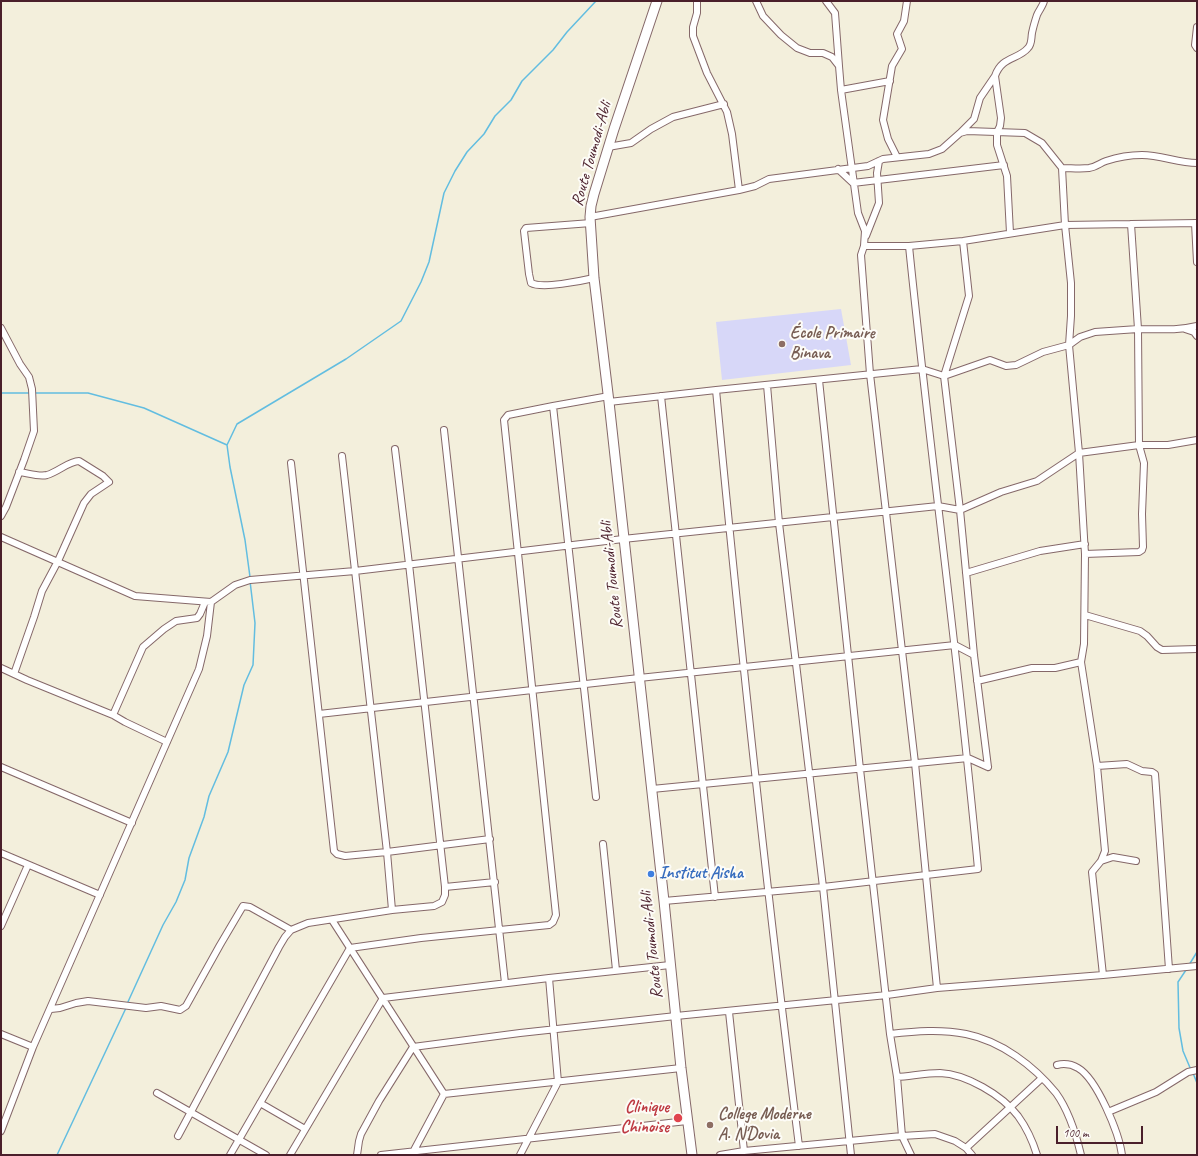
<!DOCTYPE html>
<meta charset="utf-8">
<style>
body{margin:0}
#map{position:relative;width:1198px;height:1156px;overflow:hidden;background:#f3efdc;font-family:Caveat,sans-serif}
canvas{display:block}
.frame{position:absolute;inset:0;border:2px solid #4a1f2b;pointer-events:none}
.scale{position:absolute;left:1056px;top:1126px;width:87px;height:18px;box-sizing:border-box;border:2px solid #4a1f2b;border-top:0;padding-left:5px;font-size:12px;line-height:14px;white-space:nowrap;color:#4a1f2b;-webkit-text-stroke:3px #fdfcf7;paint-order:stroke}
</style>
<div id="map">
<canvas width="1198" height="1156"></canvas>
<div class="frame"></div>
<div class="scale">100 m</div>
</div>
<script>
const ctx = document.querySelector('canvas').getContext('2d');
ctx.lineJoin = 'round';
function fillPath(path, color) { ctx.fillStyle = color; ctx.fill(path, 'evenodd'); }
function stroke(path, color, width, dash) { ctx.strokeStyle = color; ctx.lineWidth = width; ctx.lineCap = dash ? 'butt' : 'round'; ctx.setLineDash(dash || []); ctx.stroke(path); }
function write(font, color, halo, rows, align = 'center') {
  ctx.font = font + ' Caveat,sans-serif'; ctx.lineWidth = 4; ctx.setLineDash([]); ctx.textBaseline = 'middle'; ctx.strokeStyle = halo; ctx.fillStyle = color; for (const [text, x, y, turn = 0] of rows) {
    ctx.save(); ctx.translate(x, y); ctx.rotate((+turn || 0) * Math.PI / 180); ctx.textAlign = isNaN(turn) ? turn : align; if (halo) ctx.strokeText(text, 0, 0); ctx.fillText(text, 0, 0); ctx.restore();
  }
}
fillPath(new Path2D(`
 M841 309 851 365 722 380 716 322Z`), '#d7d7f8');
stroke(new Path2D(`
 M1 393H31
 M35 393H88L144 408 227 445
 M250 577 245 540 230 467 227 445 237 424 346 359 401 321 421 282 429 262 444 193 455 171 467 152 484 134 495 116 511 100 522 81 553 50 567 32 596 1
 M1189 965 1197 952
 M1186 970 1178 982 1179 1028 1183 1051 1191 1070
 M127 1004 163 925 176 902 185 880 189 858 204 817 209 796 228 752 244 685 253 665 255 623 250 581
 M1193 1073 1197 1083
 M57 1155 126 1008`), '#62bde0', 1.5);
const street = new Path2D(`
 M697 1V13L693 27V36L707 73 727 112 732 134 739 190
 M826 1 835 13 839 66
 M1197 27 1195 45 1197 48
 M841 90 890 81
 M961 132 974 119 980 98 995 76
 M608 147 631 143 651 129 673 117 724 104
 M897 157 888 139 883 120 892 66 902 49 897 34 904 21 907 1
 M1062 168C1071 168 1080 169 1089 168 1096 167 1100 163 1106 161 1118 157 1130 155 1142 155 1161 155 1178 163 1197 163
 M838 169 853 183 1004 165
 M590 217 739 190 755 186 769 179 868 166 883 159 929 154 942 149 960 133 967 131 1025 133 1042 143 1062 168 1065 225 963 241 909 246H864L865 231 858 213 841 90 839 66 832 57 823 53H810L797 48 781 35 763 16 756 1
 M591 223 526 228 524 231 529 274 531 283C542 289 581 281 594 278
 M1195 223 1197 262
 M1131 224 1138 329C1158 329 1177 331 1197 326
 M1010 233 1007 176 997 145V132L1000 126 1001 118 995 76C1002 56 1018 60 1028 48 1032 44 1031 39 1032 33 1033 28 1035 21 1037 15 1039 10 1043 6 1044 1
 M866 236 879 203 877 173 879 161
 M963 241 969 296 944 376 960 510 974 655 988 767
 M864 246 861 255 870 374 915 763 937 988
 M1 328 20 364 29 377 32 389 34 431 24 460 6 507 1 516
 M1185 329 1194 332 1197 336
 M819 380 860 769 890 1034 897 1077 902 1136 911 1155
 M767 385 779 523 823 887 851 1155
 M716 390C740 642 767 894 799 1146
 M661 396 715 897
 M553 406 596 797
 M444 430 505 983
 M342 456 387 852 392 910
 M291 463 334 851 337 854 345 856 387 852 490 839
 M1 537 135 596 211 602 235 585 250 580 355 571 623 539 938 506 960 510 1001 492 1037 481 1079 453 1139 445 1138 329 1095 332 1080 337 1069 345 1043 352 1016 365 1006 366 990 360 944 376 922 369 716 390 609 402
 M1085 554 1139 552 1142 550 1143 547 1142 514 1144 463 1139 445H1168L1197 440
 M966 573 1040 551 1085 544
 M1085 615 1140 631 1147 636 1157 647 1162 650 1197 649
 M1 668 27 680 113 715 125 722 167 742
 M14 674 34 617 42 591 58 561 84 503 91 494 109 482 103 476 79 461C69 461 58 472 47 475 38 477 28 473 19 472
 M977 681 1032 668H1055L1081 662
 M319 714 639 678 955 645 974 655
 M113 715 143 647 164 629 176 621 197 618 200 614 205 602
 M1097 766 1127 764 1142 771 1152 772 1155 774 1169 969
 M1 767 132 823
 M652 789 968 758 988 767
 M603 844 616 970
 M1 853 100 895
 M1101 861 1113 857 1136 861
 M445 887 495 882
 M664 901 823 887 978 869C959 661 930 454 909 246
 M332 920 444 1094
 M1 926 28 865
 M1103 975 1092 872 1101 861 1105 851 1097 766 1081 662 1084 644 1085 554 1079 453 1069 345 1071 316V283L1065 225 1197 223
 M51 1009 60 1008 76 1003 88 1001 146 1008 161 1006 180 1010 186 1006 220 945 243 906 250 907 291 930
 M729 1012 744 1151
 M1 1034 33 1047
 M890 1034C916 1031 941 1029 966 1034 1001 1041 1034 1066 1056 1093 1069 1111 1076 1134 1081 1155
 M1057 1065C1065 1063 1071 1064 1078 1068 1097 1079 1119 1133 1122 1155
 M897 1077C911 1076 926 1073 940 1073 966 1074 1002 1095 1018 1116 1026 1127 1033 1142 1037 1155
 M157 1093 266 1155
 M444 1094 681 1068
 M260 1103 305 1129
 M1108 1112 1156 1092 1188 1072 1197 1070
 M1 1131 33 1047 199 669 207 636 211 602
 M178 1136 279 947 285 937 291 930 308 923 392 910 434 906 442 902 445 895V887L409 564 395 449
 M966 1148 1042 1078
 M412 1154 444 1094
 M230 1155 350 948 421 938 549 925 553 922 556 915 504 420 508 415 553 406 609 396
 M290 1155 383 998 549 978 670 965
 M357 1155 359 1141 361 1134 379 1101 413 1047 520 1033 676 1016 887 995 937 988 1103 975 1197 966
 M381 1155 687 1121
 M520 1155 558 1082 549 978
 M720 1155 744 1151 902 1136 935 1134 955 1141 966 1148 972 1155`);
const secondary = new Path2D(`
 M657 1 614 129 594 194 591 206 590 217 594 278 609 402 664 901 681 1068 692 1155`);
stroke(street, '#856869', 8);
stroke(secondary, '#856869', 11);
stroke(street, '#fff', 6);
stroke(secondary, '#fff', 9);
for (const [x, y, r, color] of [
 [782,344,4,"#8d6e63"],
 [651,874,4,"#3f7fe0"],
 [678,1118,5,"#e0444e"],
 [710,1125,4,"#8d6e63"]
]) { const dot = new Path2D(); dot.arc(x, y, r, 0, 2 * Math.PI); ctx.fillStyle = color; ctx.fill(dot); stroke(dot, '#fdfcf7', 1.5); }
write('17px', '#4a1f2b', '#fdfcf7', [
 ["Route Toumodi-Abli",592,154,-74],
 ["Route Toumodi-Abli",612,575,-96],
 ["Route Toumodi-Abli",652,945,-96]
]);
write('bold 17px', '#785e54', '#fdfcf7', [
 ["École Primaire",790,334],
 ["Binava",790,354],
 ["College Moderne",718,1115],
 ["A. N'Dovia",718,1135]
], 'left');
write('bold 17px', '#366cbe', '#fdfcf7', [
 ["Institut Aisha",659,874]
], 'left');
write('bold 17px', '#be3a42', '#fdfcf7', [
 ["Clinique",669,1108],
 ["Chinoise",669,1128]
], 'right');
</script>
